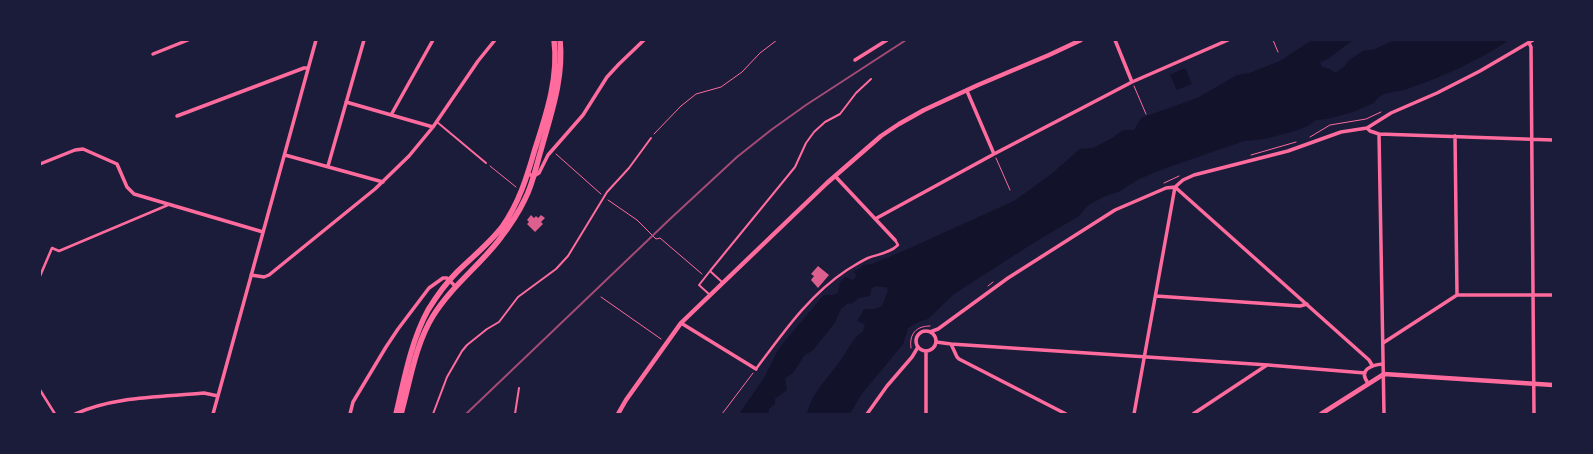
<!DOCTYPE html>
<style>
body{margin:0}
#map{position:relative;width:1593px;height:454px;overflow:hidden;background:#1b1b3a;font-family:Ubuntu,sans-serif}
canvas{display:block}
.frame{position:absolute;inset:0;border:41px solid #1b1b3a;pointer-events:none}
</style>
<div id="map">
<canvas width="1593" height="454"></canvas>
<div class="frame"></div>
</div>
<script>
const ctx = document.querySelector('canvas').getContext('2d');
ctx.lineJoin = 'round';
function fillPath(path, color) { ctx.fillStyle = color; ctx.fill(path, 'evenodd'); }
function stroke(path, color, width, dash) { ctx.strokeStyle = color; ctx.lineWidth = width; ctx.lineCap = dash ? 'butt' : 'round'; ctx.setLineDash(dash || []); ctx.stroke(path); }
fillPath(new Path2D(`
 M1312 40H1353L1328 59 1320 62 1322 67 1330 69 1335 73 1344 67 1349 60 1363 51 1375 49 1394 40H1509C1478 61 1442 77 1407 89 1395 93 1381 91 1374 103L1350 113 1327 119 1316 120 1308 126 1295 131 1265 139 1244 141 1166 168 1139 179 1120 191 1103 197 1087 206 1079 216 1035 242 954 294 928 319 920 321 908 328 903 344 861 395 850 414H807C812 392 828 378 840 361 848 351 852 338 863 331L865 324 857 321 864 309C884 310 882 306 888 290L886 287 875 286 871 290 870 296 859 298 853 303 847 304 841 309 834 324 813 350 804 356 793 373 785 378 787 390 775 399V404L769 409V414H739L764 378 777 352 784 342 824 295H832L838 293 840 282 845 277 853 280 857 275 853 272 861 268 863 265 872 264 901 252 1014 201 1050 175 1080 149 1093 148 1112 138 1123 130H1134L1141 118 1197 98 1237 75 1249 73 1280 61Z
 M1185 68 1192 84 1177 90 1170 75Z`), '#12122b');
fillPath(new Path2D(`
 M531 215 534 218 536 216 538 218 541 215 545 218 541 222 543 224 535 232 527 224 529 222 527 220Z
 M818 266 829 275 818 288 811 280 814 276 811 274Z`), '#dd5f8e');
stroke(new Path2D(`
 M1273 40 1278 52
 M1134 86 1146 114
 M654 134 681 106 696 94 721 87 742 72 760 53 777 40
 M1310 137 1330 125 1366 119 1381 112
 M556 154 601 194
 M1251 155 1296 142
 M996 158 1010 190
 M490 166 516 187
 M1164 183 1179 176
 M608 200 637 220 656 239 660 238 702 274
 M988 286 993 282
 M601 297 661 339
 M911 348C909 334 916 326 930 326
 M722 414 753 373`), '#ff6b9d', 1);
stroke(new Path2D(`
 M437 122 486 163
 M710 271 795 167 806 143 814 132 825 122 840 114 856 93 871 79
 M710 295 699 285 710 271 722 282
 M433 414 447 377 462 351 467 345 487 329 499 322 518 297 556 269 568 256 607 192 629 168 651 138
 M515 414 519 388`), '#ff6b9d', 2);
stroke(new Path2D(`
 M40 276 52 248 59 251 168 205
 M756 369C783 333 809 295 847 270 854 266 861 261 868 258 879 254 890 253 898 245L895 240
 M40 390 55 414`), '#ff6b9d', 2.5);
stroke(new Path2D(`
 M1115 40 1132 82
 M1529 43 1531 47 1534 414
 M153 54 188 40
 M855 60 887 40
 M967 91 994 154
 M346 102 433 127
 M391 115 433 40
 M177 116 304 68H308
 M1367 128 1370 131 1379 134 1553 140
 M1379 134 1384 414
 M285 155 383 182
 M40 164 75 150 83 149 117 164 127 187 134 194 263 232
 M328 166 364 40
 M527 174 534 176 539 173 548 155 583 115 607 77 619 64 644 40
 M835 176 895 240
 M1175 187 1369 360 1372 365
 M875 219 994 154 1132 82 1228 40
 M251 275 264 277 269 275 375 189 409 156 433 127 478 61 495 40
 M1457 295H1553
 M1156 296 1300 306 1307 304
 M681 323 756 369
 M916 341a10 10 0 1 1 20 0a10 10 0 1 1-20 0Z
 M930 332 938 329 1008 278 1115 210 1166 188 1175 187 1183 180 1194 175 1288 151 1341 132 1367 128 1391 113 1437 93 1480 71 1533 40
 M936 342 951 344 1268 365 1365 373
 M1383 343 1457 295 1455 136
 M951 344 957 357 959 359 1066 414
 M926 351V414
 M1368 383C1358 370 1371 365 1383 364
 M75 414C114 396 162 397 204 393L218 396
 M213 414 316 40
 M350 414 353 402 386 347 398 329 429 288 443 278H447L455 286
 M867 414 887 386 912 357 918 347
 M1134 414 1175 187
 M1193 414 1267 365`), '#ff6b9d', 3.5);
stroke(new Path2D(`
 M618 414 626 400 681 323 827 183 881 136 899 124 924 110 978 85 1049 55 1081 40
 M1321 414 1384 374 1553 385`), '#ff6b9d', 4.5);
stroke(new Path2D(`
 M396 414C404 380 411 341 428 310 436 297 446 283 457 272 472 257 489 244 502 227 519 203 527 177 535 149 546 115 559 77 554 40
 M401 414C410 382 415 345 433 316 451 287 478 267 499 240 509 227 518 214 525 199 533 184 536 166 541 150 551 114 564 78 560 40`), '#ff6b9d', 5.5);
stroke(new Path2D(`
 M466 414 670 219 737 157 771 130 806 105 906 40`), '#a44b75', 2);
</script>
